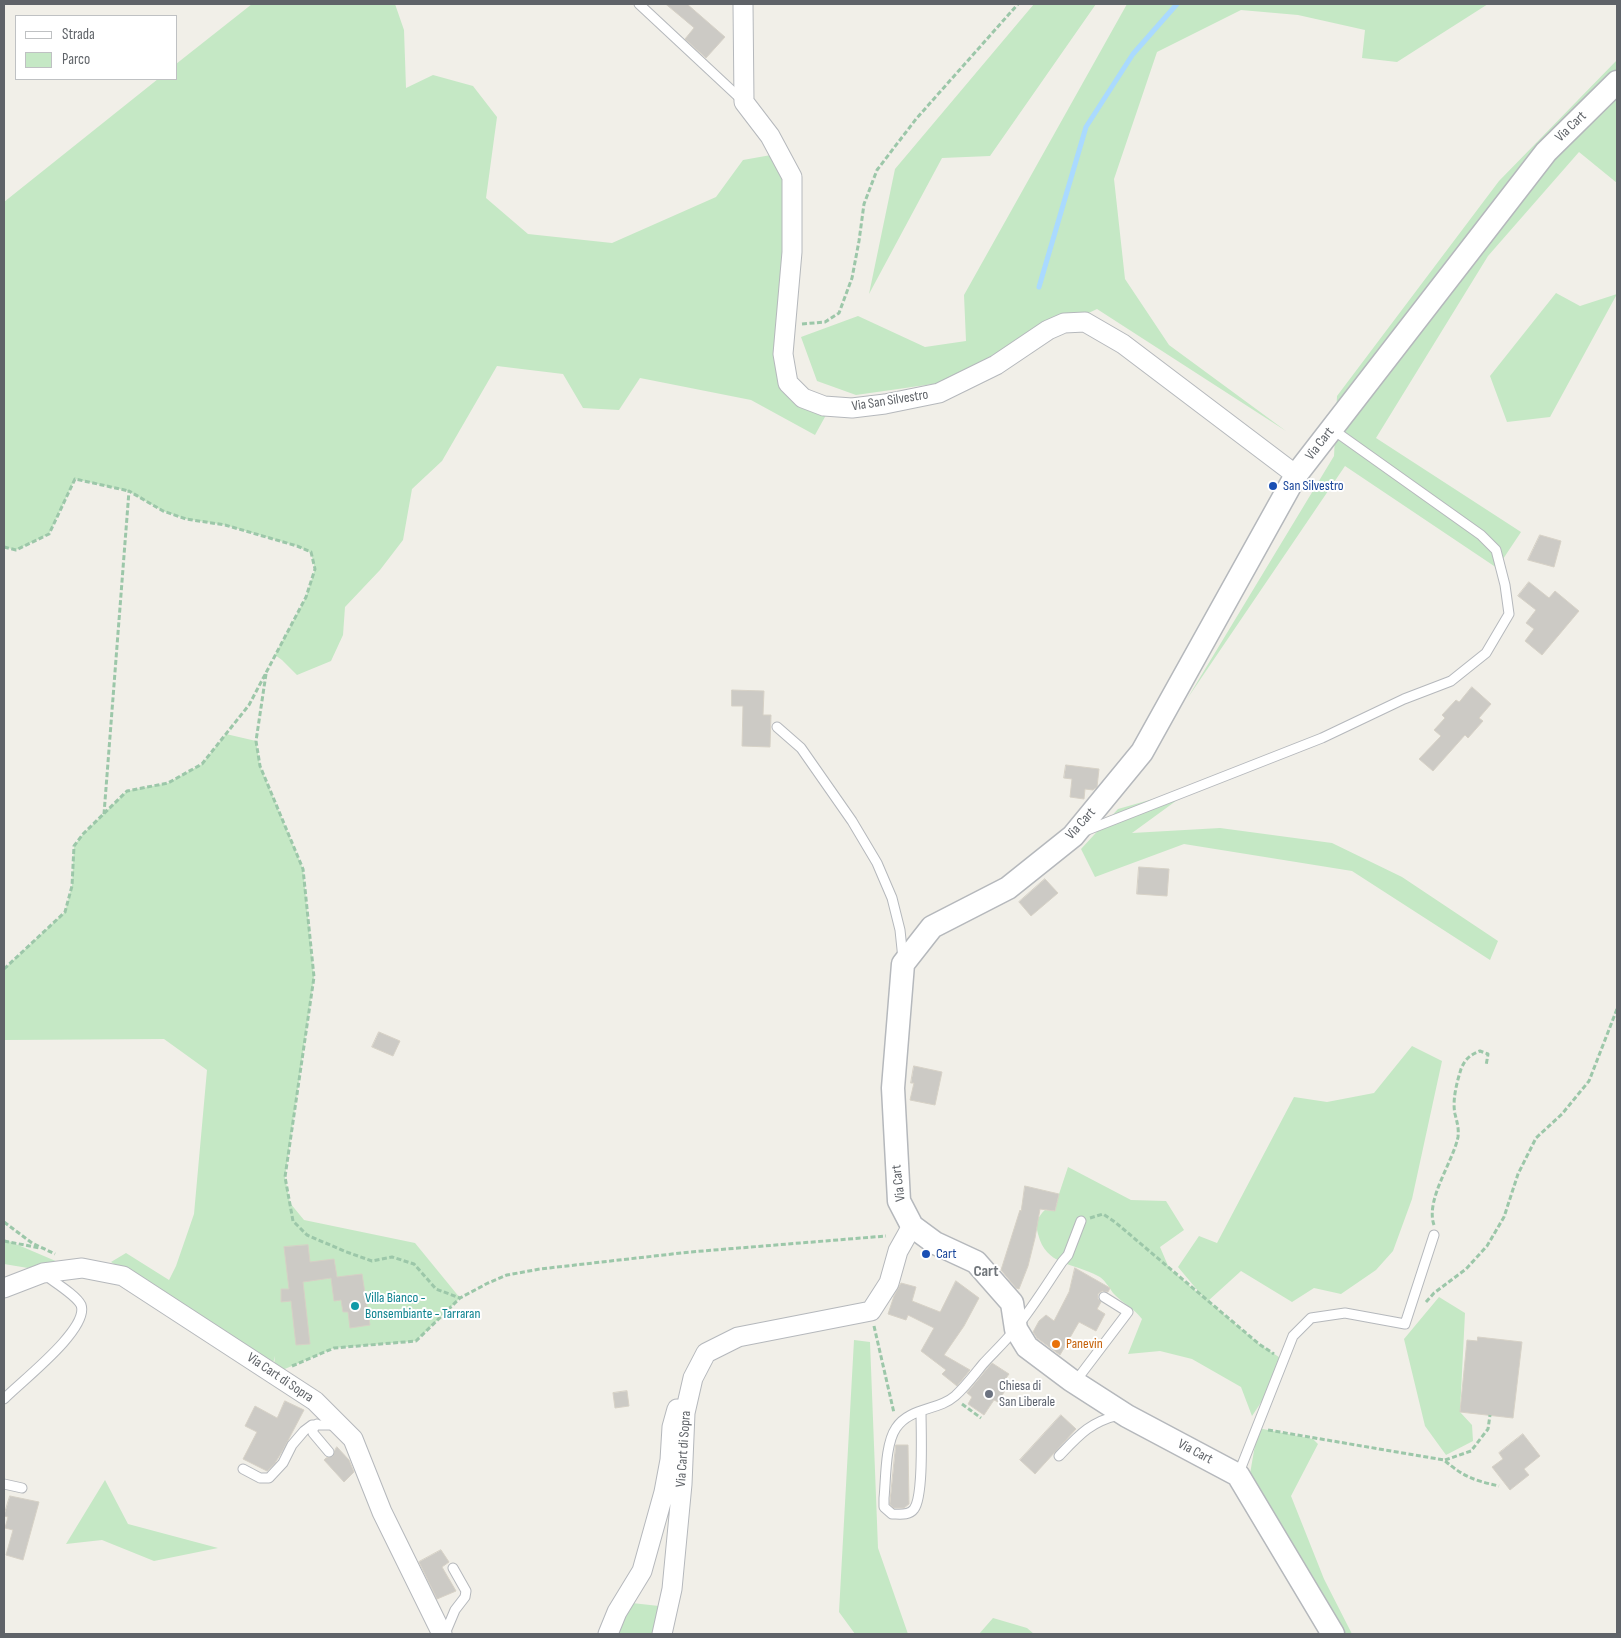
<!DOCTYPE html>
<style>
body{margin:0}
#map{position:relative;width:1621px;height:1638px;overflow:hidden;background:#f1efe8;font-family:"Sofia Sans Condensed",sans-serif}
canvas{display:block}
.frame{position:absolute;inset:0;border:5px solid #5f6368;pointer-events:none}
.legend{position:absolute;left:15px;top:15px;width:162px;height:65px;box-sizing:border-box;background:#fff;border:1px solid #bfc1c3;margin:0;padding:6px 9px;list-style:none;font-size:15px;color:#5f6368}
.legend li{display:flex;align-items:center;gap:10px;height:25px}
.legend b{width:25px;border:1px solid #bfc1c3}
</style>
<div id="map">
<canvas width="1621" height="1638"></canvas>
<div class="frame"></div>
<ul class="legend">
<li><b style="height:6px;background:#fff"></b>Strada</li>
<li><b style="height:14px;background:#c5e8c5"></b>Parco</li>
</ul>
</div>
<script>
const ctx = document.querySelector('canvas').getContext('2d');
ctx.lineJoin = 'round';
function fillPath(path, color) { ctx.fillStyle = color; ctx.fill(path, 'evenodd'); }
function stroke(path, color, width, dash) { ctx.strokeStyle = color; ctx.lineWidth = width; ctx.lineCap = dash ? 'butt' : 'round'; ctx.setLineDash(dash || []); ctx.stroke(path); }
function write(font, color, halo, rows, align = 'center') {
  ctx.font = font + ' "Sofia Sans Condensed",sans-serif'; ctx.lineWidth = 4; ctx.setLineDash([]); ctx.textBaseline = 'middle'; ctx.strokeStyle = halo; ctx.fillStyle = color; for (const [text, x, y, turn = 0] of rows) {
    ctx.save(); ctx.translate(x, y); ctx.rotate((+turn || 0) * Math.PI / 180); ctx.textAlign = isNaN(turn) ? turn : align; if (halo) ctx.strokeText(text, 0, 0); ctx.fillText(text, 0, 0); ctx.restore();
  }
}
fillPath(new Path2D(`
 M252 4H395L404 30 406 88 433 75 473 86 497 117 486 198 528 234 612 243 716 197 743 160 771 155 786 180 782 386 826 415 815 435 751 400 640 378 619 410 583 408 563 374 497 366 442 461 412 489 403 540 380 570 345 607 343 635 331 661 297 675 282 660 275 655 306 597 315 569 311 553 297 546 225 525 186 519 163 511 128 491 75 479 49 534 16 550 4 547V202L158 79H176V64Z
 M1034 4H1096L990 156 942 158 869 294 895 169Z
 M1127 4H1488L1397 62 1362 58 1365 30 1298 15 1241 10 1157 52 1114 179 1125 279 1169 345 1286 431 1097 309 940 383 856 395 817 381 801 337 858 316 925 347 966 341 964 295Z
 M1617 60V183L1579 152 1488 256 1376 438 1521 532 1497 568 1345 466 1187 699 1334 456 1337 396 1499 181Z
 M1556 293 1580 306 1617 294 1550 417 1507 422 1490 376Z
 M226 734 256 741 260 766 303 869 314 977 285 1177 290 1203 304 1220 415 1243 460 1298 416 1341 334 1348 273 1374 275 1356 272 1367 111 1262 126 1253 169 1280 176 1266 194 1214 207 1070 164 1039 4 1040V969L65 912 72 886 74 846 83 834 127 791 168 783 202 764Z
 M1195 787 1132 833 1220 828 1332 843 1402 877 1498 941 1490 960 1352 871 1184 844 1095 877 1081 849 1118 809Z
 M1412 1046 1442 1061 1412 1199 1393 1251 1376 1270 1341 1294 1314 1288 1292 1302 1241 1271 1208 1301 1259 1344 1285 1361 1276 1380 1252 1416 1241 1387 1192 1359 1160 1351 1128 1354 1142 1319C1134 1308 1122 1303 1113 1293 1109 1287 1104 1279 1098 1276 1072 1262 1046 1266 1038 1234 1035 1224 1038 1216 1045 1210L1055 1211 1059 1194 1068 1167 1131 1200 1166 1201 1184 1230 1160 1247 1169 1268 1204 1298 1178 1267 1199 1236 1217 1243 1294 1097 1327 1102 1374 1093Z
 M4 1239 58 1262 28 1268 4 1264Z
 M1439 1297 1465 1313 1460 1412 1472 1425 1473 1441 1446 1455 1425 1426 1404 1339Z
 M854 1340 870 1342 878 1548 908 1634H855L839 1612Z
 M1258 1428 1313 1439 1318 1444 1291 1496 1324 1579 1352 1634H1323L1290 1575 1244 1508Z
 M105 1480 128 1524 218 1548 154 1561 102 1540 66 1544Z
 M623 1602 668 1607 662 1634H609Z
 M993 1618 1027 1628 1034 1634H979Z`), '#c5e8c5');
stroke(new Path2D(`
 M1039 287 1086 127 1133 54 1177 4`), '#aadaff', 5);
const building = new Path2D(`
 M666 4H687L725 37 706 58 685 39 694 28Z
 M1540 535 1561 541 1554 567 1528 560Z
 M1529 582 1549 598 1555 591 1579 611 1542 655 1525 641 1534 629 1526 623 1536 610 1518 596Z
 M1472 687 1491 704 1479 718 1483 721 1468 738 1465 735 1433 771 1419 759 1441 736 1434 730 1445 718 1442 715 1456 700 1459 702Z
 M732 690 764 691 763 715H771L770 747 742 746 743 706H732Z
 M1066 765 1099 769 1097 787 1093 790 1085 789 1084 799 1070 797 1072 779 1064 778Z
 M1139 867 1169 869 1167 896 1137 894Z
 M1045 879 1058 893 1031 916 1019 902Z
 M379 1032 400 1041 393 1056 372 1047Z
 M914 1066 942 1072 935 1105 910 1100 914 1083H911Z
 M1025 1186 1059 1194 1055 1211 1040 1209 1035 1238 1028 1266 1019 1289 1016 1288 1001 1270 1020 1210 1021 1211Z
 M308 1245 310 1262 334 1259 337 1277 362 1274 370 1325 350 1328 348 1312H343L341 1300 334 1301 331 1278 303 1282 310 1344 296 1345 291 1301 281 1302V1289H289L284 1247Z
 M1075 1268 1110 1288 1108 1292 1102 1291 1098 1294V1299L1101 1302 1097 1309 1105 1314 1096 1331 1079 1322 1060 1355 1037 1338 1033 1332 1039 1321 1046 1315 1054 1321 1069 1292Z
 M956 1281 979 1298 964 1326 944 1355 970 1370 957 1386 942 1374 946 1370 921 1351 934 1328 908 1315 906 1320 888 1314 894 1296 901 1283 916 1287 912 1301 940 1312Z
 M1478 1337 1522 1342 1513 1418 1460 1412 1467 1340 1477 1341Z
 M992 1363 1009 1374 1004 1381 1009 1384 998 1402 994 1400 984 1415 968 1404 972 1397 967 1393Z
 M627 1391 629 1406 615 1408 613 1393Z
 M285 1401 304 1410 283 1450 275 1463 267 1471 243 1459 257 1432 245 1426 255 1406 277 1418Z
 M1061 1415 1076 1429 1035 1474 1020 1460Z
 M1523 1434 1540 1456 1524 1469 1529 1475 1510 1490 1492 1467 1503 1459 1499 1453Z
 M896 1445H908L909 1504 904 1508H894L890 1504Z
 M337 1447 349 1460 354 1472 344 1482 324 1460 326 1458 333 1456 335 1450Z
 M10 1496 39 1502 23 1560 6 1555 13 1530 5 1528 8 1517 4 1516Z
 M441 1550 449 1562 442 1567 456 1591 437 1599 419 1562Z`);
fillPath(building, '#cccac5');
stroke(building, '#d6d1c6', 1);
const service = new Path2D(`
 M639 4 743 101
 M777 727 801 748 852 821 877 863 892 898 900 930 903 959
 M1085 831 1322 738 1404 699 1451 681 1486 653 1509 614 1505 585 1496 550 1481 535 1332 429
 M1075 1382 1128 1312 1104 1297
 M4 1399C19 1383 90 1329 81 1305 76 1295 54 1282 45 1275
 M921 1411C921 1430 924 1496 914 1509 909 1516 899 1514 892 1514L884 1507V1498C886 1479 885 1444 896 1428 910 1407 938 1411 955 1396 966 1386 974 1375 983 1364 994 1352 1006 1341 1016 1328 1033 1307 1047 1284 1062 1262L1068 1255 1081 1221
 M317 1424 313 1429V1433L329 1452
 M1059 1456C1079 1435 1090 1422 1119 1415
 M243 1469 260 1478H269L283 1463 292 1445 304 1431 312 1425H336
 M1238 1475 1293 1336 1311 1318 1345 1313 1405 1324 1434 1235
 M4 1484 22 1488
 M441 1633 447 1629 455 1610 465 1597 466 1591 453 1568`);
const minor = new Path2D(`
 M743 4 744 102 770 136 792 177V252L783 354 788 383 803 398 824 406 852 408 885 404 939 393 996 365 1048 330 1064 323 1085 322 1123 344 1296 475
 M4 1288 43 1273 82 1268 123 1276 315 1401 353 1439 382 1512 442 1634
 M608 1634 617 1612 642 1571 664 1492 670 1460 672 1427 677 1409
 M662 1634 672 1589 682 1484 685 1413 693 1378 706 1353 738 1337 871 1311 889 1283 898 1251 912 1226`);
const tertiary = new Path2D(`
 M1333 1634 1238 1475 1127 1416 1071 1380 1027 1347 1016 1329 1012 1303 976 1262 935 1243 912 1226 899 1201 893 1088 903 964 932 927 1008 888 1073 836 1142 752 1296 475 1546 152 1617 82`);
stroke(service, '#b5b8bc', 11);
stroke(minor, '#b5b8bc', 21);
stroke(tertiary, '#b5b8bc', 25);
stroke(new Path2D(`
 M802 324 825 322 839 313 852 278 859 241 864 204 877 170 916 119 1018 4
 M4 547 16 550 49 534 75 479 129 491
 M266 674 256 741 260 766 303 869 314 977 285 1177 293 1221 307 1235 344 1251 372 1261 392 1257 414 1264 436 1289 460 1298
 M4 969 65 912 72 886 74 846 83 834 127 791 168 783 202 764 249 705 306 597 315 569 311 552 297 546 225 525 186 519 163 511 129 491 104 814
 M1090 1218 1103 1214 1115 1222 1259 1344 1274 1354
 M4 1222 32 1243 55 1254
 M1434 1225C1425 1200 1453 1162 1458 1137 1459 1128 1457 1122 1455 1114 1452 1100 1457 1082 1461 1069 1465 1059 1470 1055 1480 1051L1488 1054 1486 1066
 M4 1241 40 1248
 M1426 1302 1434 1293 1466 1269 1487 1246 1504 1217 1518 1174 1536 1138 1562 1114 1589 1081 1617 1009
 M874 1326 894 1413
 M292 1366 334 1348 416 1341 460 1298 488 1283 507 1275 540 1269 690 1252 886 1236
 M962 1404 981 1418
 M1268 1430 1444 1460C1464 1477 1473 1480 1499 1486
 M1445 1460 1471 1451 1488 1429 1490 1415`), '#9cc7a9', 3, [5, 2.5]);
stroke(service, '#fff', 9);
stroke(minor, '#fff', 19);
stroke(tertiary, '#fff', 22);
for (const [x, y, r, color] of [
 [1273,486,5,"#1a4fb4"],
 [926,1254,5,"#1a4fb4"],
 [355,1306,5,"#0f9aa8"],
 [1056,1344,5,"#e8710a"],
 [989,1394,5,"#6b7280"]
]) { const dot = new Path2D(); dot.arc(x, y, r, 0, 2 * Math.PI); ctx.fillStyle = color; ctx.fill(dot); stroke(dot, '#fff', 2); }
write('14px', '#5f6368', '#fff', [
 ["Via Cart",1571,127,-44],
 ["Via San Silvestro",890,401,-9],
 ["Via Cart",1320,444,-52],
 ["Via Cart",1081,824,-48],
 ["Via Cart",899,1183,-97],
 ["Via Cart di Sopra",280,1378,34],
 ["Via Cart di Sopra",684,1449,-86],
 ["Via Cart",1195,1452,28]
]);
write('14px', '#164399', '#fff', [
 ["San Silvestro",1283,486],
 ["Cart",936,1254]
], 'left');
write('14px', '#0d838f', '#fff', [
 ["Villa Bianco -",365,1298],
 ["Bonsembiante - Tarraran",365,1314]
], 'left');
write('14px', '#c56008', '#fff', [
 ["Panevin",1066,1344]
], 'left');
write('14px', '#5b616d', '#fff', [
 ["Chiesa di",999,1386],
 ["San Liberale",999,1402]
], 'left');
write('bold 16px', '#70757a', '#fff', [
 ["Cart",986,1272]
]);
</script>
